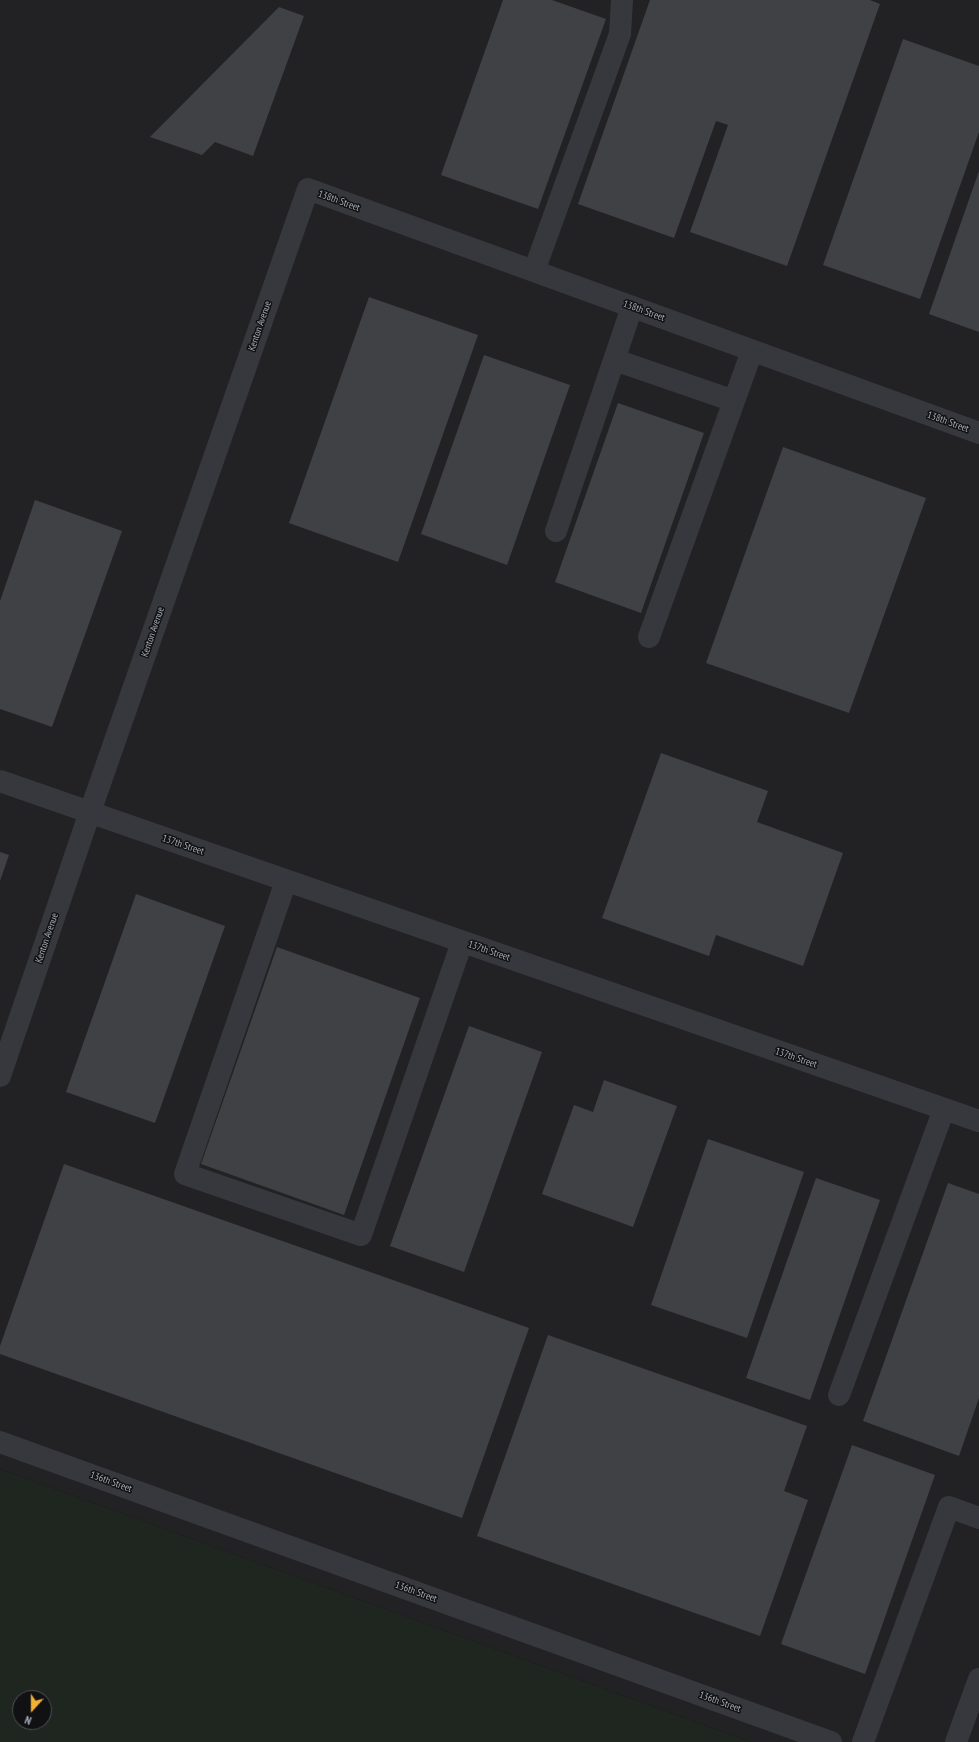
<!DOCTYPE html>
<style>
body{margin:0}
#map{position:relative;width:979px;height:1742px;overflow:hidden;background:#161618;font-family:"PT Sans Narrow",sans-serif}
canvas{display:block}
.north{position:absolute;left:12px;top:1690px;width:40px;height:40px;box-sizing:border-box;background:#111113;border:1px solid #4d4f55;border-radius:50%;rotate:201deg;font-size:11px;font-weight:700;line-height:16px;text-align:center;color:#a8adb8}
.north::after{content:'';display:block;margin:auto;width:14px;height:18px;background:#f2b134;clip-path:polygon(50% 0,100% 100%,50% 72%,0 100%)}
</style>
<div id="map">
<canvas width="979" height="1742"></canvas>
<div class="north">N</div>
</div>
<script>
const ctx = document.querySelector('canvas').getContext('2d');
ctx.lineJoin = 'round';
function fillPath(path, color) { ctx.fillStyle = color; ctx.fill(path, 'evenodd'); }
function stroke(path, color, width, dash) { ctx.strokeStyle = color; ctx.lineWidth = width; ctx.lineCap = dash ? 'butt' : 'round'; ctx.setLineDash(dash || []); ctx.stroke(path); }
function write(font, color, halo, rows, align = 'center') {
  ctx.font = font + ' "PT Sans Narrow",sans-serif'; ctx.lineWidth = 3; ctx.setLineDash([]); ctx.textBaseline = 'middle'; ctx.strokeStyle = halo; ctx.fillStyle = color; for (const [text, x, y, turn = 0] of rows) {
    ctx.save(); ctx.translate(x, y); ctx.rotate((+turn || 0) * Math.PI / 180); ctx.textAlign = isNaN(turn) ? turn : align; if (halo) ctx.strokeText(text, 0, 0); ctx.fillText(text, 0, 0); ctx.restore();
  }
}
fillPath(new Path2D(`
 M0 0H979V1742H751L0 1469Z`), '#222225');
fillPath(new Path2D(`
 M0 1469 751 1742H0ZM20 1698H44V1722H20Z`), '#1e261f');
fillPath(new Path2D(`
 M503 0H552L606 19 538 209 441 175Z
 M650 0H870L880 4 787 266 690 232 728 125 716 121 674 238 578 204Z
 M279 7 304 16 253 156 215 142 202 155 150 137Z
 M903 39 979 66V132L920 299 823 265Z
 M979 171V332L929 314Z
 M369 297 478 335 398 562 289 523Z
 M484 355 570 385 507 565 421 534Z
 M618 403 704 433 641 613 555 582Z
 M783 447 926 498 849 713 706 663Z
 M35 500 122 531 52 727 0 709V601Z
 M661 753 768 791 757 822 843 853 803 966 716 935 709 956 602 918Z
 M0 852 9 855 0 881Z
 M136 894 225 926 155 1123 66 1092Z
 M277 947 420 998 344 1215 201 1164Z
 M469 1026 542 1052 464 1272 390 1246Z
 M604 1080 677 1106 633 1227 542 1194 574 1105 593 1112Z
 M708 1139 804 1172 747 1338 651 1305Z
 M64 1164 529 1328 462 1518 0 1354V1346Z
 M816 1178 880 1200 810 1400 746 1378Z
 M948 1183 979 1194V1398L959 1456 863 1421Z
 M548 1335 807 1426 784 1491 808 1500 760 1636 477 1536Z
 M852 1445 935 1475 865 1674 781 1644Z`), '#404145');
stroke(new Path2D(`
 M534 271 620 34 622 0
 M615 360 734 401
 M556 531 632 307
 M649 637 752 351
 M0 781 979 1121
 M286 881 185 1174 361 1235 462 942
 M0 1076 90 812 308 189 979 433
 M839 1395 944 1109
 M0 1442 831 1742
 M863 1742 949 1507 979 1518
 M956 1742 979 1679`), '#37383d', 22);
write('10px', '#a8adb8', '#111113', [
 ["138th Street",339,201,20],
 ["138th Street",644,311,20],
 ["Kenton Avenue",260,326,-71],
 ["138th Street",948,422,20],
 ["Kenton Avenue",153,632,-71],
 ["137th Street",183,845,19],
 ["Kenton Avenue",47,938,-71],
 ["137th Street",489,951,19],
 ["137th Street",796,1058,19],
 ["136th Street",111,1482,20],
 ["136th Street",416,1592,20],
 ["136th Street",720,1702,20]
]);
</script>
